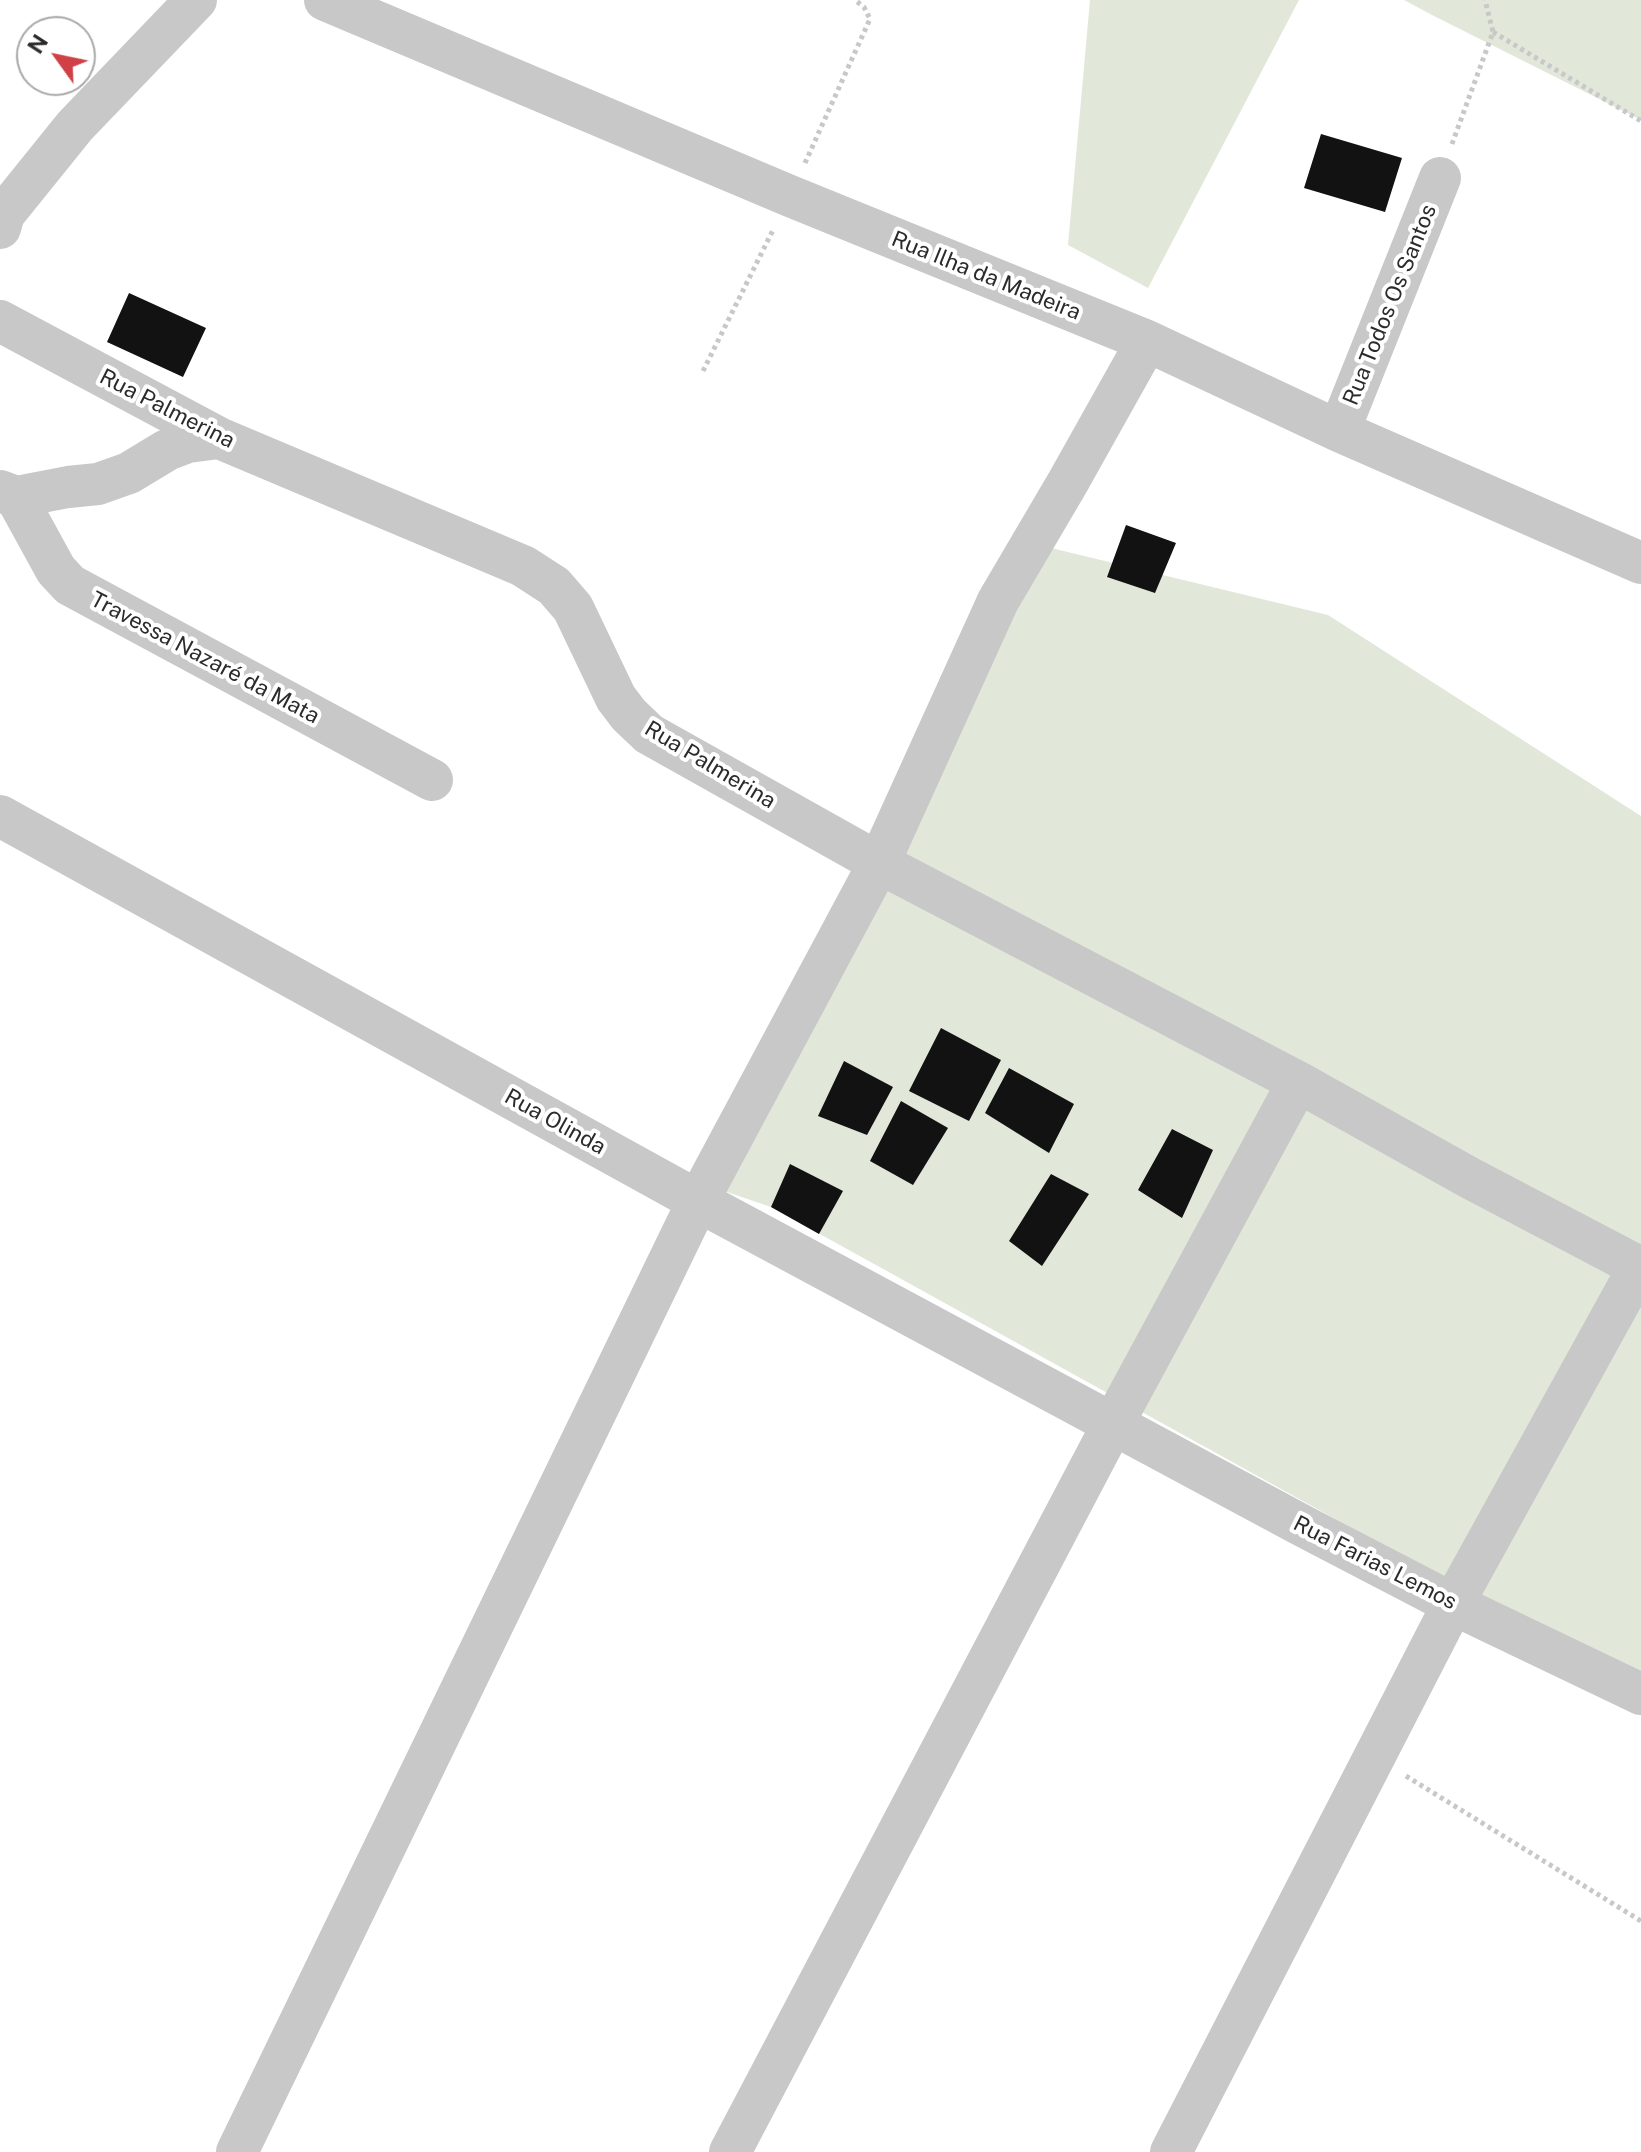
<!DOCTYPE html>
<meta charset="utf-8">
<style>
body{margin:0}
#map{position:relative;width:1641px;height:2152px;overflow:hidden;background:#fff;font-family:"Public Sans",sans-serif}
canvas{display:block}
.north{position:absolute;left:16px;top:16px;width:80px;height:80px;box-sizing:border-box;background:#fff;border:2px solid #aaa;border-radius:50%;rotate:303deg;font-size:22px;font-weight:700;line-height:32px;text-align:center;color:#2b2b2b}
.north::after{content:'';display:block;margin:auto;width:28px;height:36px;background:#cf4147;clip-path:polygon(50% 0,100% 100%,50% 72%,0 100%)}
</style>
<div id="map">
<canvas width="1641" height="2152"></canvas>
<div class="north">N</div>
</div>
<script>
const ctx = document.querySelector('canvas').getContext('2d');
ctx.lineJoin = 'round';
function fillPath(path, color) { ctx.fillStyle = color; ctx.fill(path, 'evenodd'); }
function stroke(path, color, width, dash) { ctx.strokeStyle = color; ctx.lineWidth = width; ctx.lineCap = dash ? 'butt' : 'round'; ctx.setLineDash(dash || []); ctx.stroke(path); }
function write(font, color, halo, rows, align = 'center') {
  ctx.font = font + ' "Public Sans",sans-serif'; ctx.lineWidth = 8; ctx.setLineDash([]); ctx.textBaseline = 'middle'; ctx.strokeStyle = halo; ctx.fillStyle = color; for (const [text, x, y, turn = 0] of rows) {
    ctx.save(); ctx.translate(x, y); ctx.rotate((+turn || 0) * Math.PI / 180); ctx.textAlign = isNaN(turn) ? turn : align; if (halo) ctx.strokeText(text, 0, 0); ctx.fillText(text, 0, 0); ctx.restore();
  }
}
fillPath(new Path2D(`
 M1090 0H1299L1148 288 1068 245Z
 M1404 0H1641V120L1432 15Z
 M1043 546 1328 615 1641 816V1688L771 1207 724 1191Z`), '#e1e8da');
fillPath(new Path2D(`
 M1321 134 1402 158 1385 212 1304 188Z
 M129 293 206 328 183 377 107 342Z
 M1126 525 1176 543 1155 593 1107 577Z
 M941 1028 1001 1060 969 1121 909 1091Z
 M844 1061 893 1087 867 1135 818 1116Z
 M1009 1068 1074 1104 1049 1153 985 1113Z
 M901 1101 948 1128 913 1185 870 1161Z
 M1172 1129 1213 1150 1182 1218 1138 1190Z
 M790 1164 843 1191 819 1234 771 1207Z
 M1051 1174 1089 1194 1042 1266 1009 1241Z`), '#121212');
stroke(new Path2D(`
 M1493 32 1641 121
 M1452 144 1493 32 1485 0
 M805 163 870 19 864 7 855 0
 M703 371 773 230
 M1406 1776 1641 1921`), '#c8c8c8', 5, [4, 4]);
stroke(new Path2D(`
 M325 0 790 196 1147 341 1339 431 1641 563
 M0 228 4 214 75 126 196 0
 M0 321 219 438 523 566 554 586 573 608 616 698 629 715 649 734 879 863 1298 1082 1468 1177 1639 1267 1453 1604 1171 2152
 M1339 431 1440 178
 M0 491 16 497 68 487 98 484 129 473 167 450 188 442 219 438
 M16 497 56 570 70 585 432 780
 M0 816 698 1201 1303 1526 1453 1604 1641 1694
 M237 2152 698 1201 879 863 998 601 1068 482 1147 341
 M730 2152 1113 1424 1298 1082`), '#c8c8c8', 42);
write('22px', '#2b2b2b', '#fff', [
 ["Rua Ilha da Madeira",986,276,22],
 ["Rua Todos Os Santos",1390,305,-68],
 ["Rua Palmerina",167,409,27],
 ["Travessa Nazaré da Mata",205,658,28],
 ["Rua Palmerina",710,765,31],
 ["Rua Olinda",555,1122,29],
 ["Rua Farias Lemos",1375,1563,27]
]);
</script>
